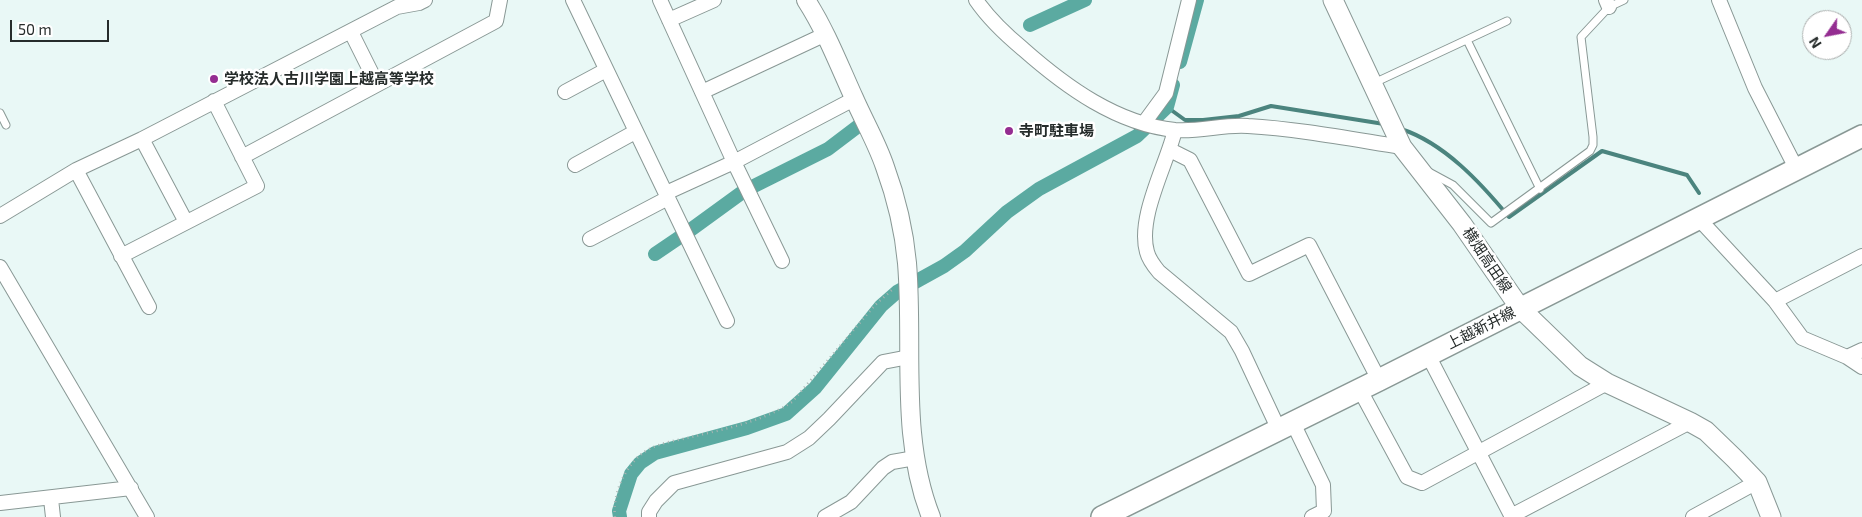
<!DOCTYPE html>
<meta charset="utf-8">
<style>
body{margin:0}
#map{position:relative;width:1862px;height:517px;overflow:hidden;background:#e9f8f6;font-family:"Exo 2",sans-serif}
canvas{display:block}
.north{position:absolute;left:1802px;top:10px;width:50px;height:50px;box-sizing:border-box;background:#fff;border:1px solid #a8abaa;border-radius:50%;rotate:237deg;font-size:14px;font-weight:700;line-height:20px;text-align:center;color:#262c2b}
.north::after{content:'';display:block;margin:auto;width:18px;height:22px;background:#942d91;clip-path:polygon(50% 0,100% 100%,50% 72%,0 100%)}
.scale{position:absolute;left:10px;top:20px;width:99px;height:22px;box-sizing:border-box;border:2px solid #262c2b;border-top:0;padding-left:6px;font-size:15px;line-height:18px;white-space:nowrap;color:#262c2b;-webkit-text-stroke:4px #fff;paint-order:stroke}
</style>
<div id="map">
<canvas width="1862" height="517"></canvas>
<div class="north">N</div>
<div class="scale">50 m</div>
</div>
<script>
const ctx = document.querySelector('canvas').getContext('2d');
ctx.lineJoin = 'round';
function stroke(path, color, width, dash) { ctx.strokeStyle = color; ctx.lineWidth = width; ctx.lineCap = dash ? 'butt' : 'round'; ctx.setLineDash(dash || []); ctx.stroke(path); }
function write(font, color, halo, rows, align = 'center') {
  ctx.font = font + ' "Exo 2","Noto Sans JP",sans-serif'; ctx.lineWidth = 5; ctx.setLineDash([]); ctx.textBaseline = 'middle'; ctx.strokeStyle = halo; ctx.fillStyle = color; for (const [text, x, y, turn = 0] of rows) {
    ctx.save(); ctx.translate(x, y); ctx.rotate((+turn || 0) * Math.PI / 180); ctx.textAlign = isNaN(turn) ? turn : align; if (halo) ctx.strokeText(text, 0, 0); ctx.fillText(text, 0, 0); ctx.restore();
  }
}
stroke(new Path2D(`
 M1167 107 1185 120H1203L1239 116 1271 106 1384 124
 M1401 129C1444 143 1480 182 1509 217L1602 151 1687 175 1699 193`), '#4b847e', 4);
stroke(new Path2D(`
 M1030 25 1085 0
 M1180 62 1197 0
 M752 187 828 149 861 124
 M689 231 744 191
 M655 254 683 235
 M620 517 619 511 631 474 640 463 655 453 747 428 786 414 815 388 881 306 897 292 944 266 965 251 1007 212 1039 189 1137 136 1167 107 1173 85`), '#5baaa1', 14);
const service = new Path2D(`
 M1467 40 1540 189
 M1374 83 1507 21
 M0 113 6 125
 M1429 172 1453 185 1491 223 1590 151 1593 145V137L1581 37 1609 7 1624 0`);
const minor = new Path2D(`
 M573 0 727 321
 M660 0 734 162 782 261
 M976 0C989 19 1005 34 1023 49 1066 87 1117 124 1175 130 1200 132 1224 124 1248 126 1299 129 1351 139 1402 147
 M1606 0 1609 7
 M1719 0 1755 88 1796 168
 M669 20 714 0
 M351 32 377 84
 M565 92 606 70
 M702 92 826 34
 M1144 123 1166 93 1189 0
 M1175 130C1167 164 1137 217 1147 252 1149 260 1154 266 1159 272L1231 332 1242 351 1279 430
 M142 139 186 222
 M1170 150 1190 160 1249 274 1309 245 1379 380
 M242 157 496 21 500 0
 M575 165 635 132
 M76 170 149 307
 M666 193 734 162 854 99
 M0 216 76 170 142 139 397 7 419 3 425 0
 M1699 219 1775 301 1802 338 1847 357 1862 367
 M590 239 668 198
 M121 256 257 186 214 101
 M0 267 147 517
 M1775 301 1862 256
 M1428 355 1512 517
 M1847 357 1862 350
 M1360 390 1407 477 1422 483 1607 383
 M1293 423 1323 485 1324 511 1312 517
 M51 499 53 517
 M0 503 131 488
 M1511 516 1690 422
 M649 517V512L656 501 674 483 787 452 809 438 829 419 883 362 909 357
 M825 517 851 502 883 468 892 462 915 458
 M1693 517 1757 482`);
const tertiary = new Path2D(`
 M806 0C826 31 839 65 854 98 864 121 877 143 885 167 896 197 904 230 907 263 914 347 899 436 931 517`);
const secondary = new Path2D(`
 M1333 0 1402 147 1462 224 1520 308 1580 366 1607 383 1690 422 1706 431 1735 459 1757 482 1771 517`);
const primary = new Path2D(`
 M1102 517 1379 380 1862 136`);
stroke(service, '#899895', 9);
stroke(minor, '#899895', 16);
stroke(tertiary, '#899895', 20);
stroke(secondary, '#899895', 21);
stroke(primary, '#899895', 24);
stroke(new Path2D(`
 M615 517C612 495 625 466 643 453 655 444 673 441 687 438 723 429 760 423 792 402L875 305 893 289`), '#a8b4b2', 2.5, [1, 4]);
stroke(service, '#fff', 7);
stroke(minor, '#fff', 14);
stroke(tertiary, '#fff', 18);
stroke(secondary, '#fff', 19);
stroke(primary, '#fff', 21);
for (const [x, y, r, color] of [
 [214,79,5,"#942d91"],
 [1009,131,5,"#942d91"]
]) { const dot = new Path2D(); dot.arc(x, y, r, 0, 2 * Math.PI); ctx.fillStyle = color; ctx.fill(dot); stroke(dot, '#fff', 2); }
write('bold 15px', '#262c2b', '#fff', [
 ["学校法人古川学園上越高等学校",224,79],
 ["寺町駐車場",1019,131]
], 'left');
write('15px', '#262c2b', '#fff', [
 ["横畑高田線",1487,260,56],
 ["上越新井線",1481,328,-27]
]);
</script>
